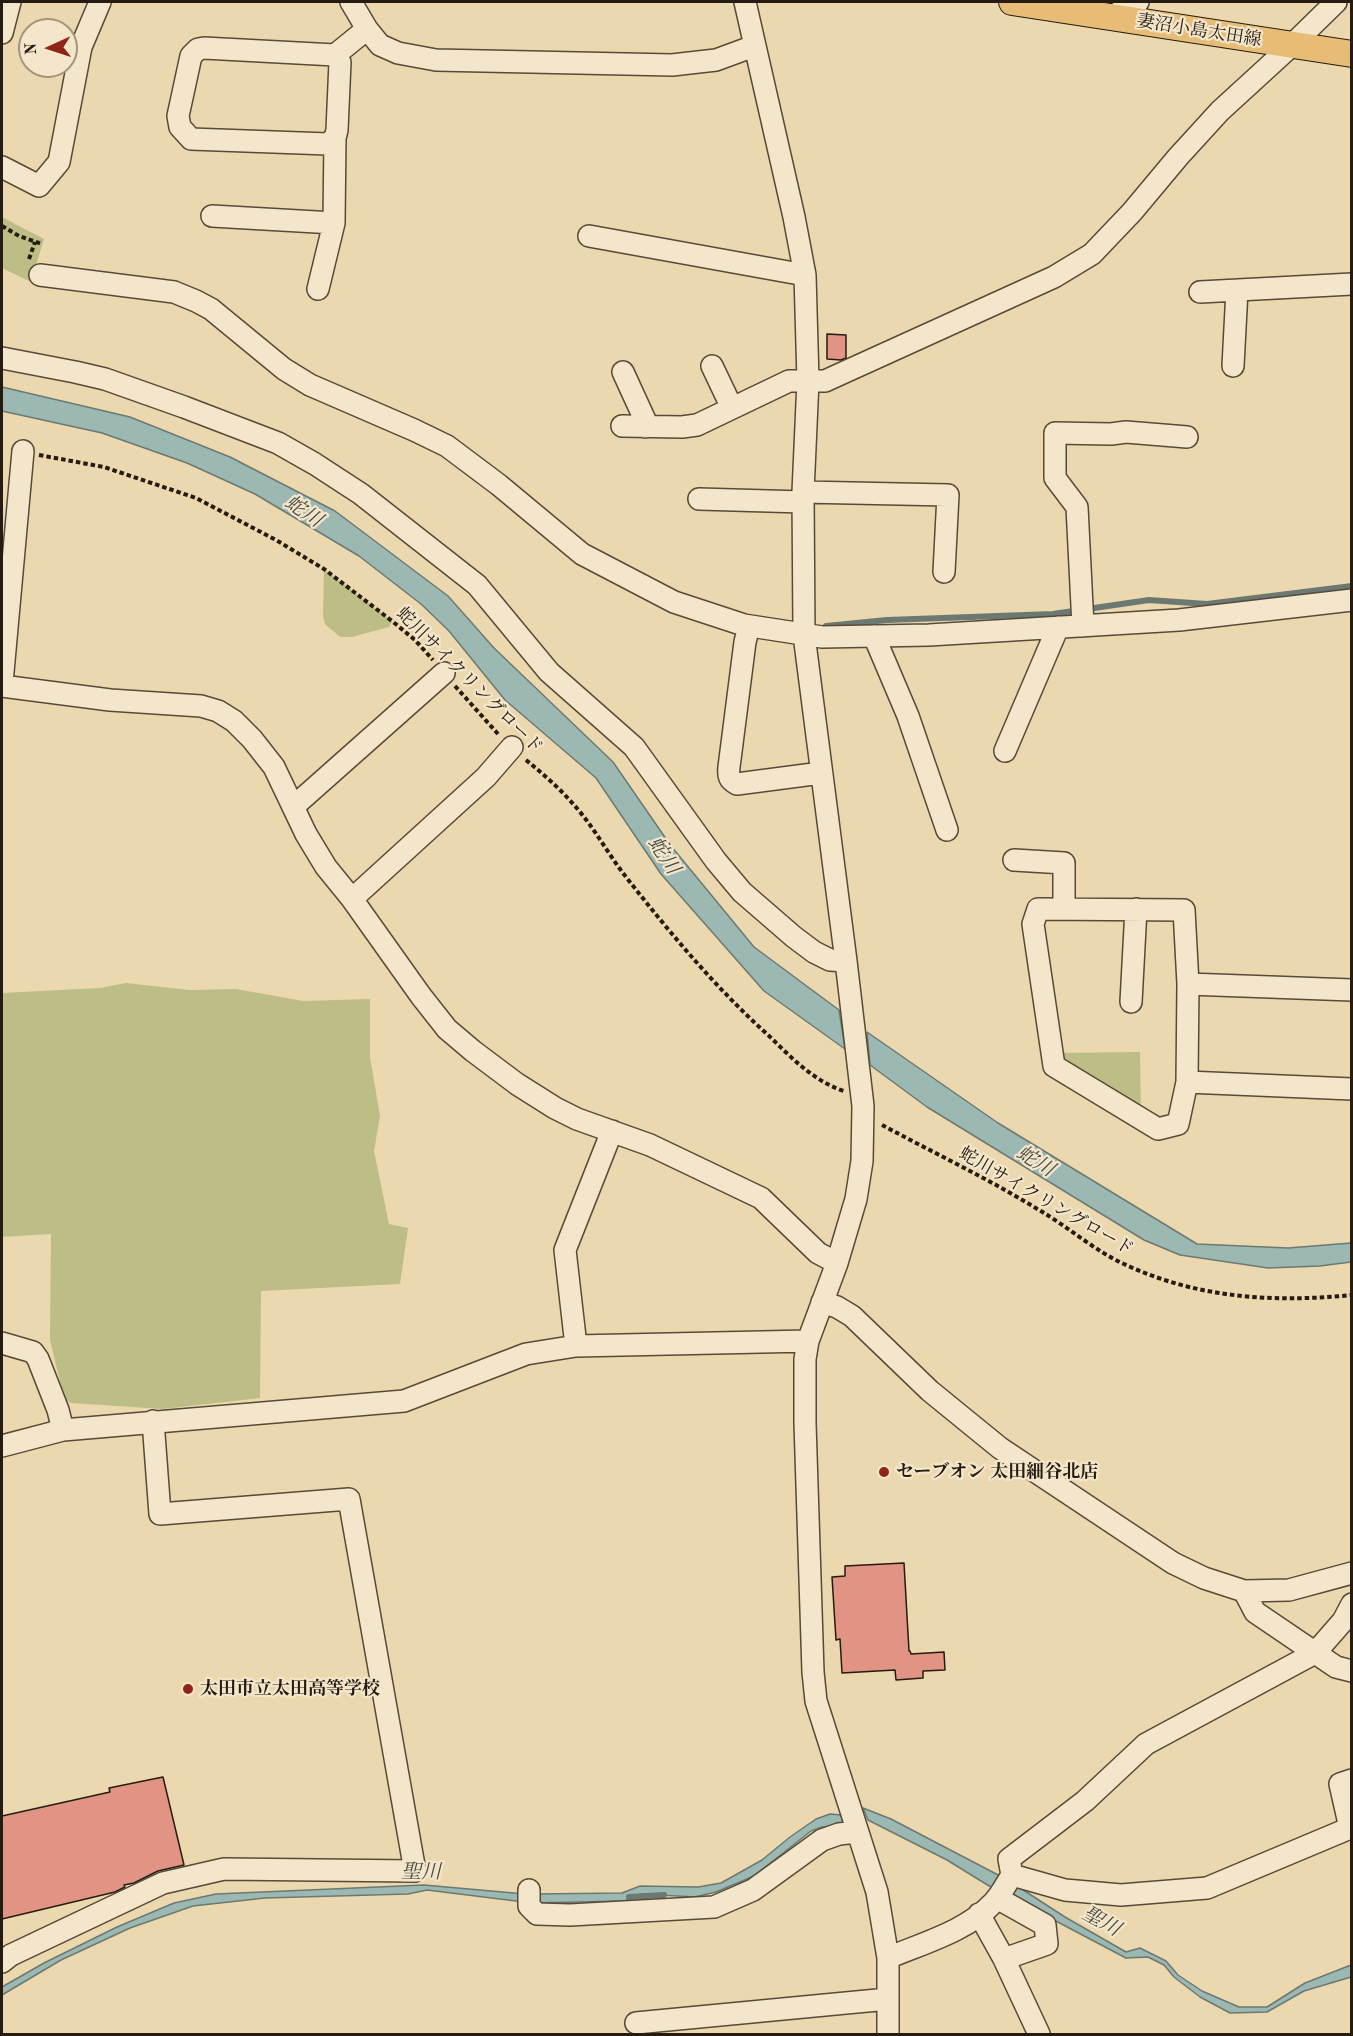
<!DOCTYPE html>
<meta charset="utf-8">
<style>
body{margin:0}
#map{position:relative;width:1353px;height:2036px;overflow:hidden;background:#ecd8ae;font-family:"Old Standard TT",serif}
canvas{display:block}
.frame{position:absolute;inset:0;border:3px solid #251b10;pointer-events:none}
.north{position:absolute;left:18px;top:18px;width:60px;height:60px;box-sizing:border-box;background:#f3e6ca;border:2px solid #a19580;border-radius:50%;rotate:267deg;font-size:16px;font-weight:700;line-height:24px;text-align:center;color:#251b10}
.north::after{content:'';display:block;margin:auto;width:21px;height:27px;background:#8f2418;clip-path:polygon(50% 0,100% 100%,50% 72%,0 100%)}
</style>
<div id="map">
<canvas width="1353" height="2036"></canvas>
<div class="frame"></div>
<div class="north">N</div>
</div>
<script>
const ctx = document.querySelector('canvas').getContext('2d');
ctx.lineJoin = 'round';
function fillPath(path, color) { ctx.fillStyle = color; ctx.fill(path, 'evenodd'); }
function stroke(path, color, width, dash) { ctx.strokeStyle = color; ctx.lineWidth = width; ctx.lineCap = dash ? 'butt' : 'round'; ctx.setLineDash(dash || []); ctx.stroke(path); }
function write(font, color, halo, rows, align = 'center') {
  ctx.font = font + ' "Old Standard TT","Noto Serif JP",serif'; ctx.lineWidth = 4.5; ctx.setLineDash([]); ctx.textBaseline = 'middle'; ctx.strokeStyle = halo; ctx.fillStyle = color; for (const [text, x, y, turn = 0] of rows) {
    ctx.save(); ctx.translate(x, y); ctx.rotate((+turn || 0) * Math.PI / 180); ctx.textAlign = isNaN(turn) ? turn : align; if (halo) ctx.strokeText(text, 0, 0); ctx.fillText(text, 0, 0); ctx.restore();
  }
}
fillPath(new Path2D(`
 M2 217 44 239 31 282 2 268Z
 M324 569 392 621 389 627 352 637H340L325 624 323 616Z
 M126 983 189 990 236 989 303 1001 370 999V1057L380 1116 374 1151 389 1224 408 1228 400 1284 261 1291 260 1398 163 1409 71 1403 64 1398 50 1340 51 1234 2 1237V993L100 988Z
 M1140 1052 1141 1118 1052 1053Z`), '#bdbd86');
const water = new Path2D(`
 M2 387 130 417 230 457 335 511 448 596 494 648 613 762 671 846 754 947 839 1010 845 1049 764 991 661 874 596 778 505 700 449 631 421 604 359 556 255 494 187 463 102 433 2 411Z
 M867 1032 998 1123 1197 1244 1288 1248 1351 1243V1262L1320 1266 1268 1268 1180 1255 1144 1240 927 1107 870 1065Z
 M863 1808 891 1819 1002 1877 994 1889 947 1860 868 1820Z
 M830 1814 841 1815 844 1825 822 1827 811 1831 754 1876 716 1892 695 1897 642 1894 625 1901 533 1903V1894L622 1893 640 1886 698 1887 721 1883 762 1860 790 1837 816 1819Z
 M1014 1884 1065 1917 1126 1952 1140 1948 1166 1961 1178 1975 1202 1991 1239 2007H1267L1305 1983 1351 1965V1977L1304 1991 1267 2012 1230 2013 1200 1997 1174 1977 1164 1965 1148 1957 1126 1958 1033 1909 1009 1894Z
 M424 1885 525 1894 524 1902 427 1890 408 1894 265 1898 193 1906 130 1928 61 1960 2 1995V1987L44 1963 117 1927 174 1903 216 1894Z`);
fillPath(water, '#9bb8b3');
stroke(water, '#6c7972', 1.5);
stroke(new Path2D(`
 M826 626 887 620 1053 614 1149 600 1207 604 1352 586
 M629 1897 664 1895`), '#6c7972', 6);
const building = new Path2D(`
 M827 334 846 335V358L841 360 827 359Z
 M904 1563 909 1651H910L911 1654 944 1652 945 1670 923 1671V1678L896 1680 895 1670 842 1673 840 1639 836 1640 832 1577 845 1576V1566Z
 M163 1777 184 1865 158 1871 134 1883 124 1885 125 1887 115 1892 2 1919V1816L110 1792 109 1788Z`);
fillPath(building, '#e19384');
stroke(building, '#251b10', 1.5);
const minor = new Path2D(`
 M351 2 367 29 380 45 398 53 436 60 672 65 716 60 754 46
 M745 2 794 217 805 275 808 381 803 492 804 635 846 961 863 1106 862 1161 856 1199 837 1263 808 1341 805 1359V1423L813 1672 816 1701 877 1892 888 1958V2034
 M1110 17 1138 2
 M2 33 10 2
 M335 55 340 62 337 130 335 138 328 144 191 139 180 127 178 116 191 56 198 49 204 48 335 55 367 29
 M2 167 39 186 59 162 81 47 100 2
 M212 216 334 223
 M589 236 805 275
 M40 275 174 292 196 301 211 309 284 369 310 385 414 430 447 446 499 485 582 554 674 602 744 625 822 637 929 635 1179 620 1352 600
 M318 289 334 223 335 138
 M1200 292 1352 284
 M2 358 75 372 105 379 184 407 278 443 315 464 361 494 477 585 549 672 634 747 716 861 742 892 794 937 814 952 830 960 846 961
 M712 366 732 408
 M1233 366 1237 290
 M623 372 645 420V427
 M622 426 682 427 697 425 789 381H825L1054 277 1092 254 1132 212 1178 157 1220 111 1291 46 1336 2
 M803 492 948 495 944 572
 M699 499 803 502
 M749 626 745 642 729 767C728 776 729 780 737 784L821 773
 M1083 626 1077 507 1055 478V433L1111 434 1126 432 1187 437
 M874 636 908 716 947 830
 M2 683 23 451
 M2 686 110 700 201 706 218 711 234 721 252 739 274 767 306 834 326 867 352 899 421 996 447 1029 473 1051 517 1084 555 1108 577 1119 650 1145 761 1198 818 1253 837 1263
 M1005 751 1058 627
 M293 807 444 673
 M1014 860 1064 863V909
 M352 899 486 777 512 747
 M1352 990 1188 984 1187 1082 1352 1089
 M1131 1002 1136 909
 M1187 1082 1178 1124 1158 1129 1054 1066 1033 924 1038 909 1184 910 1188 984
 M822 1302 837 1307 852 1316 930 1391 1000 1448 1173 1563 1204 1578 1244 1591 1289 1590 1352 1573
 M2 1343 33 1352 38 1359 58 1410 63 1430
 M576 1346 565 1250 612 1131
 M2 1446 63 1430 404 1401 526 1354 576 1346 808 1341
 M1244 1591 1255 1612 1336 1667 1352 1671
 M1012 1875 1065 1890 1121 1895 1207 1888 1350 1828 1340 1784 1352 1780
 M529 1890V1906L537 1914 570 1915 714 1907 753 1890 822 1840 839 1834 857 1832
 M979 1914 1004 1959 1047 1944 1045 1925 997 1898
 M888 1958C923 1943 967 1931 993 1903 1001 1895 1006 1884 1012 1875L1009 1859 1085 1801 1146 1744 1315 1653 1343 1621 1352 1604
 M1004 1959 1039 2034
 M2 1962 11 1955 163 1883 224 1869 415 1871 349 1499 160 1514 153 1421
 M636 2023 888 1999`);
const major = new Path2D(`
 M1012 2 1352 54`);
stroke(minor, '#574a38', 24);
stroke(major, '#251b10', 28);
stroke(new Path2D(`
 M2 226 19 236 42 244
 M29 259 35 242
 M39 455 104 467 196 498 276 540 324 569 392 621 415 640 433 660
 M455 686 498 734
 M526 760C547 777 567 795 584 817 599 836 611 858 626 877 670 933 715 987 768 1035 791 1057 813 1081 844 1091
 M882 1125C934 1153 989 1179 1039 1210 1067 1226 1095 1251 1124 1264 1196 1298 1273 1303 1352 1295`), '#251b10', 4, [4.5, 3]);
stroke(minor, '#f3e6ca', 21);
stroke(major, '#e6bc77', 26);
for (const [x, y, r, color] of [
 [884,1472,6,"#8f2418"],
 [188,1689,6,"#8f2418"]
]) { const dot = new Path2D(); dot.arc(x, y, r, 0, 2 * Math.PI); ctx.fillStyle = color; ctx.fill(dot); stroke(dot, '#f3e6ca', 2); }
write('18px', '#251b10', '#f3e6ca', [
 ["妻沼小島太田線",1199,31,9],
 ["蛇川サイクリングロード",469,681,45],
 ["蛇川サイクリングロード",1046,1202,30]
]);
write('bold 18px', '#251b10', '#f3e6ca', [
 ["セーブオン 太田細谷北店",896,1472],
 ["太田市立太田高等学校",200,1689]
], 'left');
write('italic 20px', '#484a41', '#f3e6ca', [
 ["蛇川",303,512,33],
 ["蛇川",663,856,56],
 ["蛇川",1035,1162,31],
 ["聖川",421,1873],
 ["聖川",1101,1922,29]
]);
</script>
